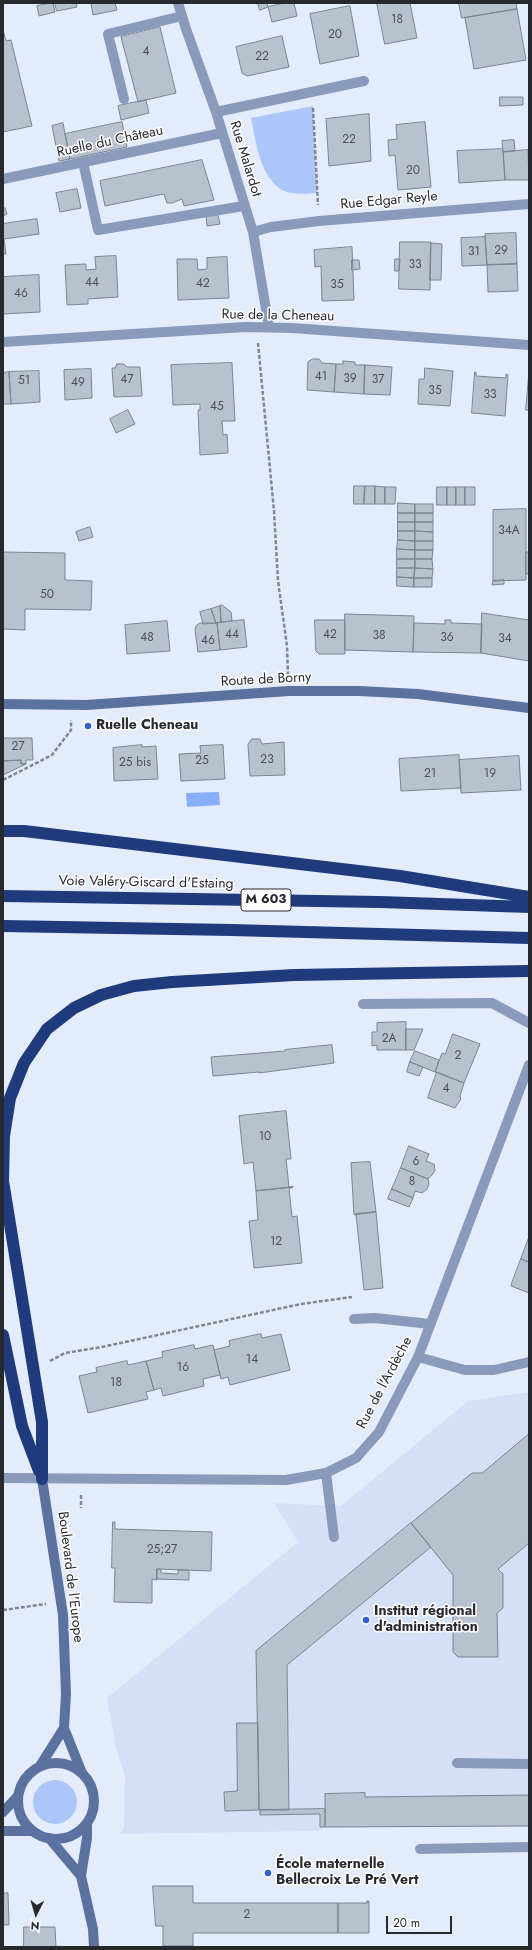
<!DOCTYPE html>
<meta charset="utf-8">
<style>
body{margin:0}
#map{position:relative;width:532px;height:1950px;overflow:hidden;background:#e4ecfb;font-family:Jost,sans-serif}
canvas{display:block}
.frame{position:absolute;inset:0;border:4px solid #27292f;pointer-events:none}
.north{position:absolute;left:16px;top:1894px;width:40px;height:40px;-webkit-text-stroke:3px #fff;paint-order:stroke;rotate:185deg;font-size:11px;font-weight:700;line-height:16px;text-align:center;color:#27292f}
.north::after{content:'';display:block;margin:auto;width:14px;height:18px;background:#27292f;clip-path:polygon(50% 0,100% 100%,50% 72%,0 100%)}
.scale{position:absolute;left:386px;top:1916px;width:66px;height:18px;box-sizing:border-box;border:2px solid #27292f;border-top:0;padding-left:5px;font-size:12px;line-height:14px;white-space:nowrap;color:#27292f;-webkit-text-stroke:3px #fff;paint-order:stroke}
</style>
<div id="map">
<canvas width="532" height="1950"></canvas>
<div class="frame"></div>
<div class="north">N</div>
<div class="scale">20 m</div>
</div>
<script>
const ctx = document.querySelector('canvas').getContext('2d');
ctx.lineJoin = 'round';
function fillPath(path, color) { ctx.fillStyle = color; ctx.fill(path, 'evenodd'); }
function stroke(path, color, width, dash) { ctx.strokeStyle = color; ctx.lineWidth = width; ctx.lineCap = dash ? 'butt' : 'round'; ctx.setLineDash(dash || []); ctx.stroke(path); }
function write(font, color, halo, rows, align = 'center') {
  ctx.font = font + ' Jost,sans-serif'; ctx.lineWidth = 3; ctx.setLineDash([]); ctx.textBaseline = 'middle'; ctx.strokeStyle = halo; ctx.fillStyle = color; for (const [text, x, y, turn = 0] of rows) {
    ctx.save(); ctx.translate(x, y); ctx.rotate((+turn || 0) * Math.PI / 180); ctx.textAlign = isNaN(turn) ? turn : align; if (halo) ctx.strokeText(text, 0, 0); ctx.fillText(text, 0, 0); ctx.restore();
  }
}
fillPath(new Path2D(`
 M529 1392V1826L325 1827 318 1831 120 1834 124 1828 125 1776 116 1749 107 1698 298 1542 274 1503 341 1506 468 1401Z`), '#d5e0f6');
fillPath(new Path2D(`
 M313 106 317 193C306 194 290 195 280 189 259 173 256 142 251 118Z
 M33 1802a22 22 0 1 1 44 0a22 22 0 1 1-44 0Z`), '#acc6f9');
fillPath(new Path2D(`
 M219 792 220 805 187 807 186 793Z`), '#89aef9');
const building = new Path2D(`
 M53 3 55 12 39 16 37 6Z
 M55 3H76L77 7 57 11Z
 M115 3 117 10 93 15 91 4Z
 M258 3H267L268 7 260 10Z
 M285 3H294L297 16 272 22 268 7Z
 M377 3H410L417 38 385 44Z
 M459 3H516L517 9 462 18Z
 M350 6 359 56 320 64 310 14Z
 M517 9 526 60 474 69 465 18Z
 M160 27 176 93 138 102 121 37Z
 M3 30 6 41 11 40 32 126 3 132Z
 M282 36 289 67 247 76 242 73 236 47Z
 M500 97H523V105L500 106Z
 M146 100 149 113 121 120 118 106Z
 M369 114 371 161 329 166 326 119Z
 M122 122 127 147 70 159 65 134Z
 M425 122 431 187 398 190 395 155 389 156 388 140 397 139 396 125Z
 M63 123 70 159 59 161 52 126Z
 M514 140 515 151 503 152 502 141Z
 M503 149 505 180 459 183 457 151Z
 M528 150 529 180H505L503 152Z
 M202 160 214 200 184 206 182 199 172 203H167L164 194 105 206 100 181Z
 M77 189 81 208 60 212 56 193Z
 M5 208 7 214 3 216V209Z
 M218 215 220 224 207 226 206 216Z
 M37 219 39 234 4 239 6 254H3V224Z
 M516 233 517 264 487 265 485 234Z
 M485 237 487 265 462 266 461 238Z
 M400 242H431L430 290 399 289Z
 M431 243 442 244 441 280H430Z
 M352 247 354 300 322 301 321 266 315 267 314 250Z
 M116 256 118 297 88 299V304L67 305 65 265 86 264V270L96 269 95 257Z
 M227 257 229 298 178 300 177 259H197L198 270 207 269V258Z
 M395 259H400L399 271H395Z
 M352 260H359L360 269 352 270Z
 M517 264 518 291 488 292 487 265Z
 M39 275 40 312 3 314V277Z
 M313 359H319L322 363 336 364 334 392 307 390 308 362Z
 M343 361 355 362V365H365L364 394 334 392 336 364H343Z
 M232 363 235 421H222L223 435 227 434 228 453 200 455 198 410H200V404L173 405 171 365Z
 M117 364H124L127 367H140L142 396 114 397 112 368H115Z
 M365 365 392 367 390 395 364 394Z
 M425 368 453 371 450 406 418 404 419 379H424Z
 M91 369 92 398 65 400 64 370Z
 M39 371 40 402 11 404 9 372Z
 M9 372 11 404H3V373Z
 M475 372H476V376L506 378V374L508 375 505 416 472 413Z
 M529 372V410H526Z
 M128 410 135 424 116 433 110 419Z
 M354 486H365L364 504H354Z
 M365 486H375V504H364Z
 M375 486 385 487V504H375Z
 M385 487H396L395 504H385Z
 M437 487H447V505H437Z
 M447 487H456V505H447Z
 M456 487H465V505H456Z
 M465 487H475V505H465Z
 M398 503 415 504V513H398Z
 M415 504H433V513H415Z
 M526 509V580L493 581V510Z
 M398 513H415V522H398Z
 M415 513H433V522H415Z
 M398 522H415V531H398Z
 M415 522H433V532L415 531Z
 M90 527 93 537 79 541 76 532Z
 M398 531H415V541L398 540Z
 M415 531 433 532V541H415Z
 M398 540 415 541V550L397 549Z
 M415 541H433V550H415Z
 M397 549 415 550V559H397Z
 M415 550H433L432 559H415Z
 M3 552 65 553V580L92 581 91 610 25 609V630L3 629Z
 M526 552H529V574H526Z
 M397 559H415V568H397Z
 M415 559H432L433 569 415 568Z
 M397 568H415L414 578 397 577Z
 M415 568 433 569 432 578H414Z
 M397 577 414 578V587L397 586Z
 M414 578H432V587H414Z
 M504 580V584L492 585 493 581Z
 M222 605 231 612 232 621 221 622 220 606Z
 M220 606 221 622 216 623 211 609Z
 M211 609 216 623 203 624 200 612Z
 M482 613 529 620V661L481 653Z
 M345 614 414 616 413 652 345 650Z
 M244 620 247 647 220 650 217 623Z
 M315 620H345V654H319L316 651Z
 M445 620H451V623L482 624 481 653 413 652 414 623 445 624Z
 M167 621 170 651 127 654 125 625Z
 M200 623H217L220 650 198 652 195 630 196 626Z
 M3 738H32L33 760H26V764H21V760L4 761Z
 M252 739H260L262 744 284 742 285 775 250 776 248 745Z
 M142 745V747L156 746 158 779 114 781 113 748Z
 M223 745 225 779 181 781 179 754 201 753 200 746Z
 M459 755 461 788 401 791 399 759Z
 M3 756 4 761 21 760V764H26L3 775Z
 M519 756 521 790 461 793 459 760Z
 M406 1022V1050H377V1045L372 1046V1032H377V1023Z
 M406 1029H423L414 1050H406Z
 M453 1034 480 1044 464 1083 435 1072 442 1053 445 1054Z
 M332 1045 334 1063 259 1073V1072L213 1076 211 1057 285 1051V1050Z
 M415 1051 439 1060 435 1072 410 1062Z
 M410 1062 423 1067 419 1076 407 1072Z
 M437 1072 464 1083 460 1096 461 1099 455 1108 428 1098Z
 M286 1111 291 1159H286L289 1187H293L256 1191 253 1162 244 1164 239 1116Z
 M409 1146 429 1154 426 1161 434 1164 435 1170 432 1175 428 1179 401 1168Z
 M370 1162 376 1212 354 1215 351 1163Z
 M401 1168 428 1179 429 1184 427 1189 422 1193 415 1191 413 1198 392 1189Z
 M293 1187 289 1189 292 1217 297 1216 302 1263 254 1268 249 1221 258 1220 256 1191Z
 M392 1189 413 1198 409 1207 388 1199Z
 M376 1212 383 1288 364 1290 356 1214Z
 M529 1237V1262L521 1259Z
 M521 1259 529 1262V1293L511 1286Z
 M261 1334 262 1338 281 1334 290 1370 230 1385 228 1377 221 1379 214 1350 230 1346 229 1341Z
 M194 1345 195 1349 213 1345 220 1375 203 1379 204 1386 163 1396 161 1388 154 1390 146 1361 163 1357 162 1352Z
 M127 1361 128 1365 146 1361 154 1390 146 1392 148 1399 88 1413 79 1376 97 1372 96 1368Z
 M529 1434V1543L498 1569 503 1574V1608L497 1613 498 1657H458L453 1652V1575L411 1523 472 1473H482Z
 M113 1522H115V1529L212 1532 211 1571 157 1569V1580L152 1579V1603L114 1602 115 1568H112Z
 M411 1523 431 1547 287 1665 289 1810H259L256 1651Z
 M157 1569H161V1573L178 1574V1570H189V1580L157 1579Z
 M237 1723H258L259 1810 225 1811 224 1792 237 1791Z
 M365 1793V1797L529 1795V1826L325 1827V1794Z
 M325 1809V1827H320V1814L260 1815V1810Z
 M153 1886H193V1903H338V1933H193V1946H163V1926H156Z
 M8 1893 9 1925H3V1894Z
 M367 1901H369V1933H338V1903H367Z
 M24 1927H55L56 1947H24Z`);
fillPath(building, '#b9c1cf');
stroke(building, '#7c8391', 1);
stroke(new Path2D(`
 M313 108 318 205
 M258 343 274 511 278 581 287 646 288 676
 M3 780 52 755 71 730V720
 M50 1361 65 1353 102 1347 301 1304 352 1297
 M81 1495V1508
 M3 1610 46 1604`), '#818690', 2.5, [4, 2]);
stroke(new Path2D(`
 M124 99 108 34 182 16
 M83 162 98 230 244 206
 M3 179 222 133
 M363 1004 492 1003 529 1023
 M354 1319 375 1318 430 1324
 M326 1473 334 1537
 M457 1763 529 1764
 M420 1849 529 1847`), '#899abb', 10);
stroke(new Path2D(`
 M178 3 186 29 216 112 253 232 269 327
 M216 112 364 81
 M253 232 271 227 319 221 529 204
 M3 342 246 327 292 328 529 345
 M418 1357 465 1370H494L529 1362
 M3 1478 286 1480 326 1473 356 1458 379 1432 418 1357 529 1065`), '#899abb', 10);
stroke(new Path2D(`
 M3 704 86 705 289 691H359L418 694 529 708
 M64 1728 82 1773
 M18 1801a38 38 0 1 1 76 0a38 38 0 1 1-76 0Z
 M40 1766 64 1728 66 1694 63 1615 42 1479
 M3 1812 18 1796
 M87 1823V1838L81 1876 93 1929 94 1947
 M3 1831H33
 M49 1838 81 1876`), '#5b72a1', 10);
stroke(new Path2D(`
 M3 831H24L400 876 529 897
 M3 896 380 902 529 907
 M3 926 231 930 529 938
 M3 1335 22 1426 39 1471
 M42 1479V1422L3 1181 4 1136 10 1098 24 1063 47 1029 74 1008 101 995 134 986 172 982 294 975 529 971`), '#1f3b7c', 12);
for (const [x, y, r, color] of [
 [88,726,4,"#315fce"],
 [366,1620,4,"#315fce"],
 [268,1873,4,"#315fce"]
]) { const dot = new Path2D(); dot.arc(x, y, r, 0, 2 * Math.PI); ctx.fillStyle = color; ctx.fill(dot); stroke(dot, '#fff', 1.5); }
write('12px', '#4c4f57', null, [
 ["18",397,20],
 ["20",335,35],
 ["4",146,52],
 ["22",262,57],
 ["22",349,140],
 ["20",413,171],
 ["29",501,251],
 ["31",474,252],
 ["33",415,265],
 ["44",92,283],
 ["42",203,284],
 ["35",337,285],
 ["46",21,294],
 ["41",321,377],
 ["39",350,379],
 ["47",127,380],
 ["37",378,380],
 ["51",24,381],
 ["49",78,383],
 ["35",435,391],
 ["33",490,395],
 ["45",217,407],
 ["34A",509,531],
 ["50",47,595],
 ["44",232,635],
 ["42",330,635],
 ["38",379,636],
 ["48",147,638],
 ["36",447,638],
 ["34",505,639],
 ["46",208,641],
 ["27",18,747],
 ["23",267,760],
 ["25",202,761],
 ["25 bis",135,763],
 ["21",430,774],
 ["19",490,774],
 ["2A",389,1039],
 ["2",458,1056],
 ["4",446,1089],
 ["10",265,1137],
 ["6",416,1162],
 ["8",412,1182],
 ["12",276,1242],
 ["14",252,1360],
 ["16",183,1368],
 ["18",116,1383],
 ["25;27",162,1550],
 ["2",247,1915]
]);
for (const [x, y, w] of [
 [266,900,50]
]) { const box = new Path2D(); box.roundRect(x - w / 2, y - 11, w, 22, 3); ctx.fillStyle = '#fff'; ctx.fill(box); stroke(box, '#27292f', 1); }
write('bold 13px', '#27292f', null, [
 ["M 603",266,900]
]);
write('14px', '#27292f', '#fff', [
 ["Ruelle du Château",110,142,-12],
 ["Rue Malardot",245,159,73],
 ["Rue Edgar Reyle",389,201,-5],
 ["Rue de la Cheneau",278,316,1],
 ["Route de Borny",266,680,-3],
 ["Voie Valéry-Giscard d'Estaing",146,883,1],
 ["Rue de l'Ardèche",385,1383,-62],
 ["Boulevard de l'Europe",70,1577,83]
]);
write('bold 14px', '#27292f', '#fff', [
 ["Ruelle Cheneau",96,726],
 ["Institut régional",374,1612],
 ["d'administration",374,1628],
 ["École maternelle",276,1865],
 ["Bellecroix Le Pré Vert",276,1881]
], 'left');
</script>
